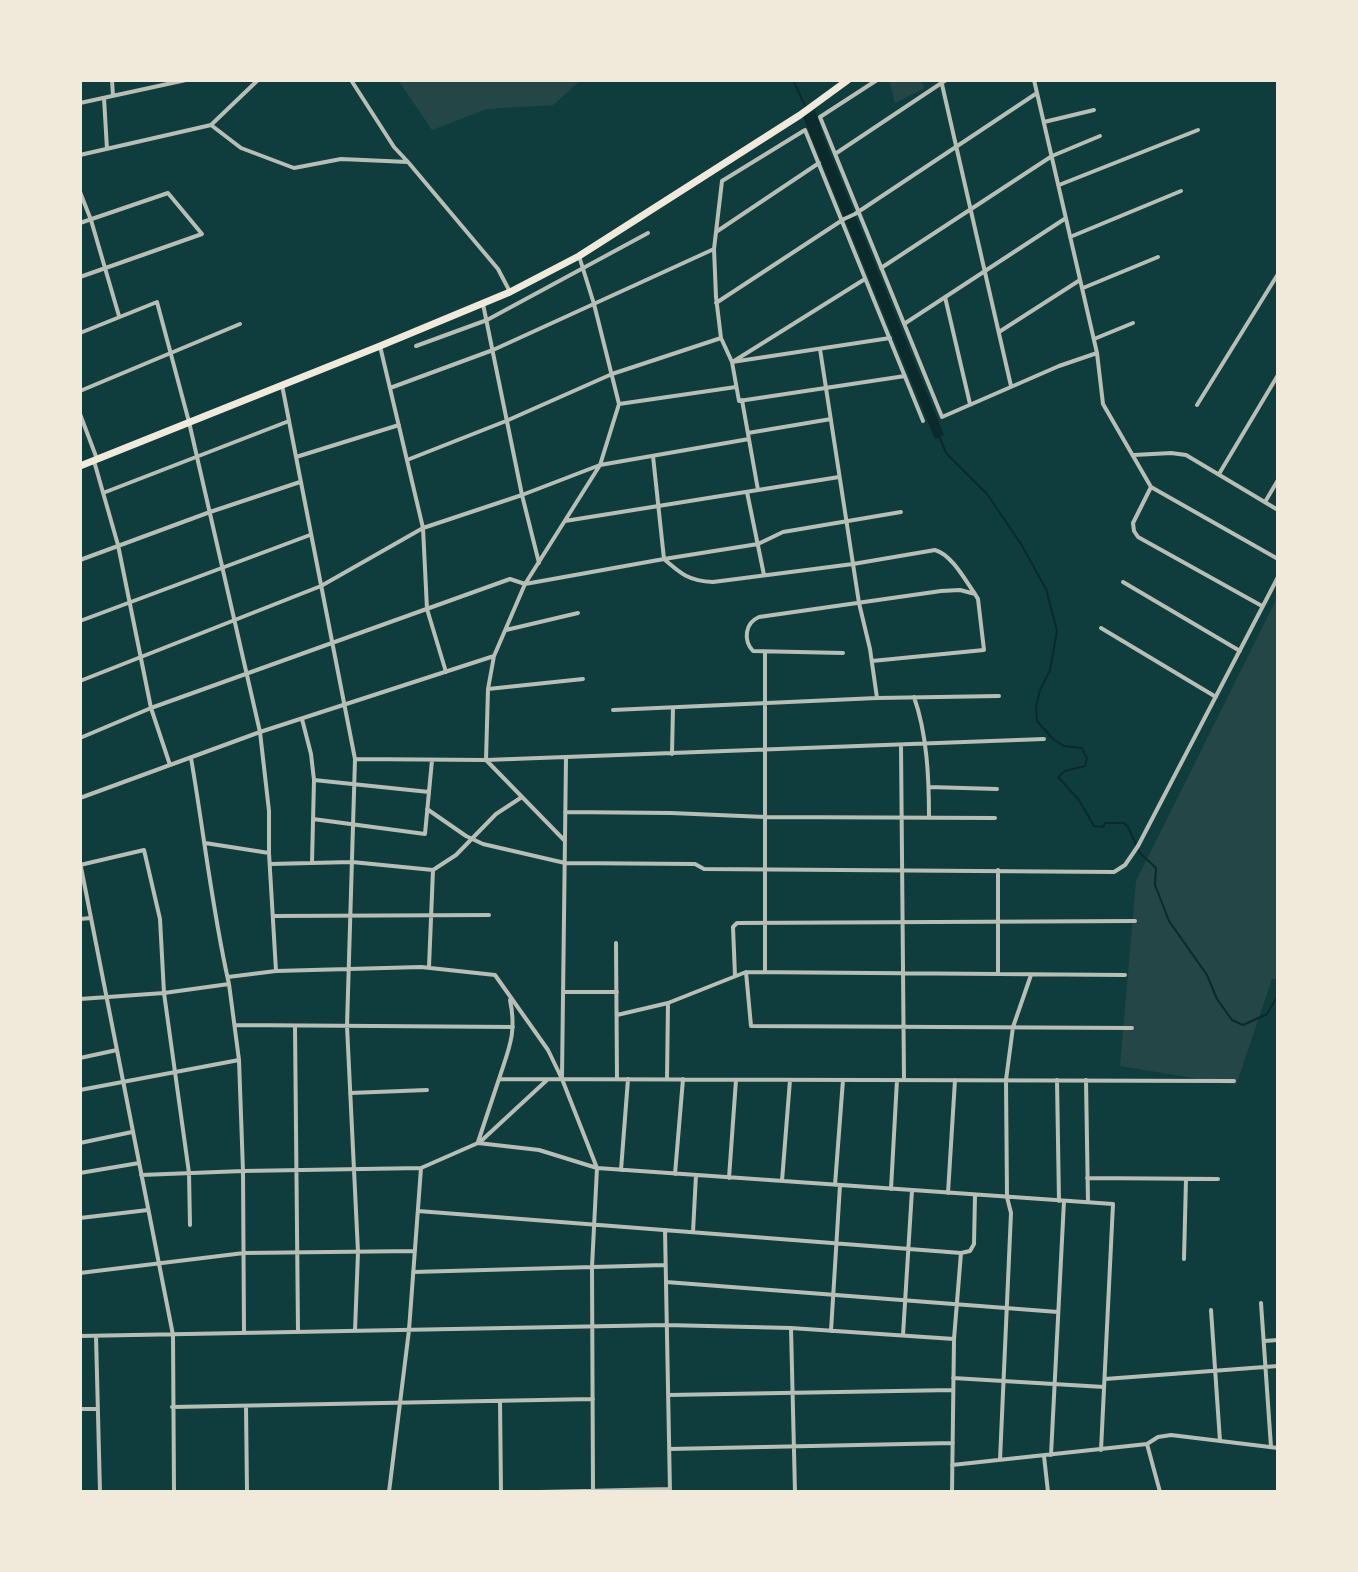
<!DOCTYPE html>
<style>
body{margin:0}
#map{position:relative;width:1358px;height:1572px;overflow:hidden;background:#0f3d3e;font-family:"Fira Sans",sans-serif}
canvas{display:block}
.frame{position:absolute;inset:0;border:82px solid #f1e9da;pointer-events:none}
</style>
<div id="map">
<canvas width="1358" height="1572"></canvas>
<div class="frame"></div>
</div>
<script>
const ctx = document.querySelector('canvas').getContext('2d');
ctx.lineJoin = 'round';
function fillPath(path, color) { ctx.fillStyle = color; ctx.fill(path, 'evenodd'); }
function stroke(path, color, width, dash) { ctx.strokeStyle = color; ctx.lineWidth = width; ctx.lineCap = dash ? 'butt' : 'round'; ctx.setLineDash(dash || []); ctx.stroke(path); }
fillPath(new Path2D(`
 M398 80H581L553 105 487 109 432 130Z
 M889 80H920L925 88 895 103Z
 M1278 596V979H1272L1236 1085 1120 1066 1136 881Z`), '#244646');
fillPath(new Path2D(`
 M815 110 824 138 944 435 935 439 803 117Z`), '#0a2a2b');
stroke(new Path2D(`
 M793 80 806 108
 M939 436 946 453 987 494 1021 544 1046 589 1057 631 1050 670 1040 690 1036 707 1037 721 1053 739 1064 746 1082 748 1087 758 1085 766 1065 771 1058 777 1079 800 1094 826 1103 827 1105 823H1124L1128 827 1140 853 1156 868 1155 885 1169 921 1207 975 1217 999 1232 1020 1243 1025 1267 1014 1278 995`), '#0a2a2b', 2);
stroke(new Path2D(`
 M112 80 113 96
 M351 80 394 147 408 162
 M877 80 820 117 942 417 1059 366 1097 353
 M941 80 1011 386
 M1034 80 1097 353 1103 404 1151 487 1278 559
 M104 98 107 149
 M80 103 186 80
 M1044 122 1094 110
 M211 125 241 148 294 168 341 159 408 162 498 269 509 290
 M835 154 946 80
 M80 155 211 125 258 80
 M1059 185 1198 130
 M80 192 91 220 119 316
 M80 223 168 193 202 234 80 277
 M716 232 819 163
 M1070 237 1181 191
 M881 268 1052 156 1100 136
 M1083 288 1158 257
 M945 297 970 404
 M716 303 844 219 855 214 1037 93
 M483 304 522 495 539 563
 M904 324 1066 218
 M999 332 1080 280
 M80 333 157 302 189 422 260 732 269 811V853L276 971
 M1094 339 1133 323
 M380 346 423 528 427 609 446 672
 M416 346 487 320 648 233
 M820 349 859 603 870 649 877 698
 M734 361 865 279
 M732 362 890 338
 M905 376 739 401 732 362 721 338 716 297 714 249 722 181 805 130 923 421
 M282 385 355 759 347 1026 358 1252 355 1331
 M390 388 493 350 714 249
 M80 391 240 324
 M742 400 758 490
 M619 404 736 387
 M1197 405 1278 274
 M80 414 97 459
 M748 433 831 419
 M1134 455 1171 453 1186 455 1278 510
 M653 456 664 559C681 574 689 581 713 582L853 564 935 550C952 555 965 580 975 594
 M296 457 399 425
 M407 460 506 421 612 374 721 338
 M94 461 118 545 151 708 170 765
 M1219 474 1278 375
 M1151 487 1133 523 1134 531 1138 537 1262 606
 M747 492 764 575
 M103 493 289 421
 M1265 502 1278 480
 M565 521 839 477
 M80 560 210 512 300 482
 M1123 582 1240 651
 M80 621 310 535
 M1101 628 1216 697
 M506 630 578 613
 M843 653 753 651C743 640 745 623 759 617L941 591 960 590 975 594 978 599 984 650 872 661
 M80 681 321 586 423 528 522 495 600 465 749 439
 M488 689 583 679
 M914 697C927 734 929 777 929 817
 M613 710 877 698 999 696
 M302 719 311 754 314 780 312 863
 M80 738 151 708 510 579 525 584 664 559 758 544 783 532 901 512
 M901 745 904 1080
 M672 754 673 708
 M191 758C204 833 212 910 229 984
 M355 759 486 760 1044 739
 M314 780 429 792
 M929 787 997 789
 M80 798 260 732 494 656
 M427 809 466 836 483 844 565 863 695 864 704 869 1114 872 1125 865 1138 846 1278 577
 M565 812 671 813 765 817 995 818
 M313 819 425 834 432 760
 M565 841 486 760 488 689 494 656 525 584 600 465 619 404 594 304 579 256
 M205 843 269 853
 M80 862 173 1335 174 1492
 M270 864 352 862 433 870 456 855 496 814 522 797
 M80 865 144 850 160 919 164 993 189 1173 190 1225
 M274 916 489 915
 M80 919 91 918
 M616 943 617 1079
 M429 967 433 870
 M746 972 751 1026 1132 1028
 M765 972V653
 M998 974V870
 M735 976 733 927 737 923 1135 921
 M228 977 276 971 421 967 495 975 548 1050 562 1079 597 1168 592 1267 593 1491
 M563 992H617
 M80 999 164 993 229 984 239 1060 243 1171 244 1333
 M617 1015 668 1003 746 972 1125 975
 M235 1025 513 1027
 M295 1026 298 1331
 M80 1058 117 1050
 M562 1077 566 758
 M499 1079C509 1048 517 1033 510 1000
 M667 1079 668 1003
 M1057 1080 1059 1201
 M1086 1080 1088 1202
 M80 1090 239 1060
 M350 1093 427 1090
 M478 1142 499 1079 1234 1081
 M480 1142 547 1080
 M80 1143 132 1132
 M621 1170 628 1079
 M80 1173 139 1163
 M675 1174 683 1079
 M141 1175 243 1171 421 1168 478 1143 539 1150 597 1168 1113 1204 1101 1450
 M729 1178 736 1080
 M1087 1178 1218 1179
 M782 1181 790 1080
 M835 1185 843 1080
 M891 1189 897 1080
 M948 1193 955 1080
 M418 1211 961 1253 970 1251 974 1244 975 1195
 M80 1218 148 1210
 M665 1230 670 1492
 M693 1232 696 1175
 M1184 1259 1186 1179
 M413 1272 665 1265
 M80 1273 244 1253 415 1251
 M666 1282 1058 1312
 M1261 1303 1271 1447
 M1211 1310 1220 1441
 M791 1328 795 1492
 M831 1331 840 1185
 M903 1335 912 1190
 M80 1336 666 1325 791 1328 954 1339
 M96 1336 100 1492
 M1264 1341 1278 1340
 M953 1378 1104 1387
 M1105 1379 1278 1366
 M668 1395 953 1390
 M500 1401 501 1492
 M246 1406 247 1492
 M172 1407 593 1399
 M80 1409H98
 M1147 1444 1160 1492
 M669 1449 953 1443
 M1051 1455 1064 1201
 M1044 1456 1048 1492
 M1000 1460 1011 1213 1007 1197 1006 1080 1013 1027 1031 975
 M952 1465 1147 1444 1158 1437 1171 1435 1278 1448
 M389 1492 409 1330 421 1168
 M540 1492 670 1489
 M952 1492 954 1339 961 1253`), '#b8beb3', 4);
stroke(new Path2D(`
 M80 466 380 346 510 292 579 256 800 115 848 80`), '#f1e9da', 7);
</script>
